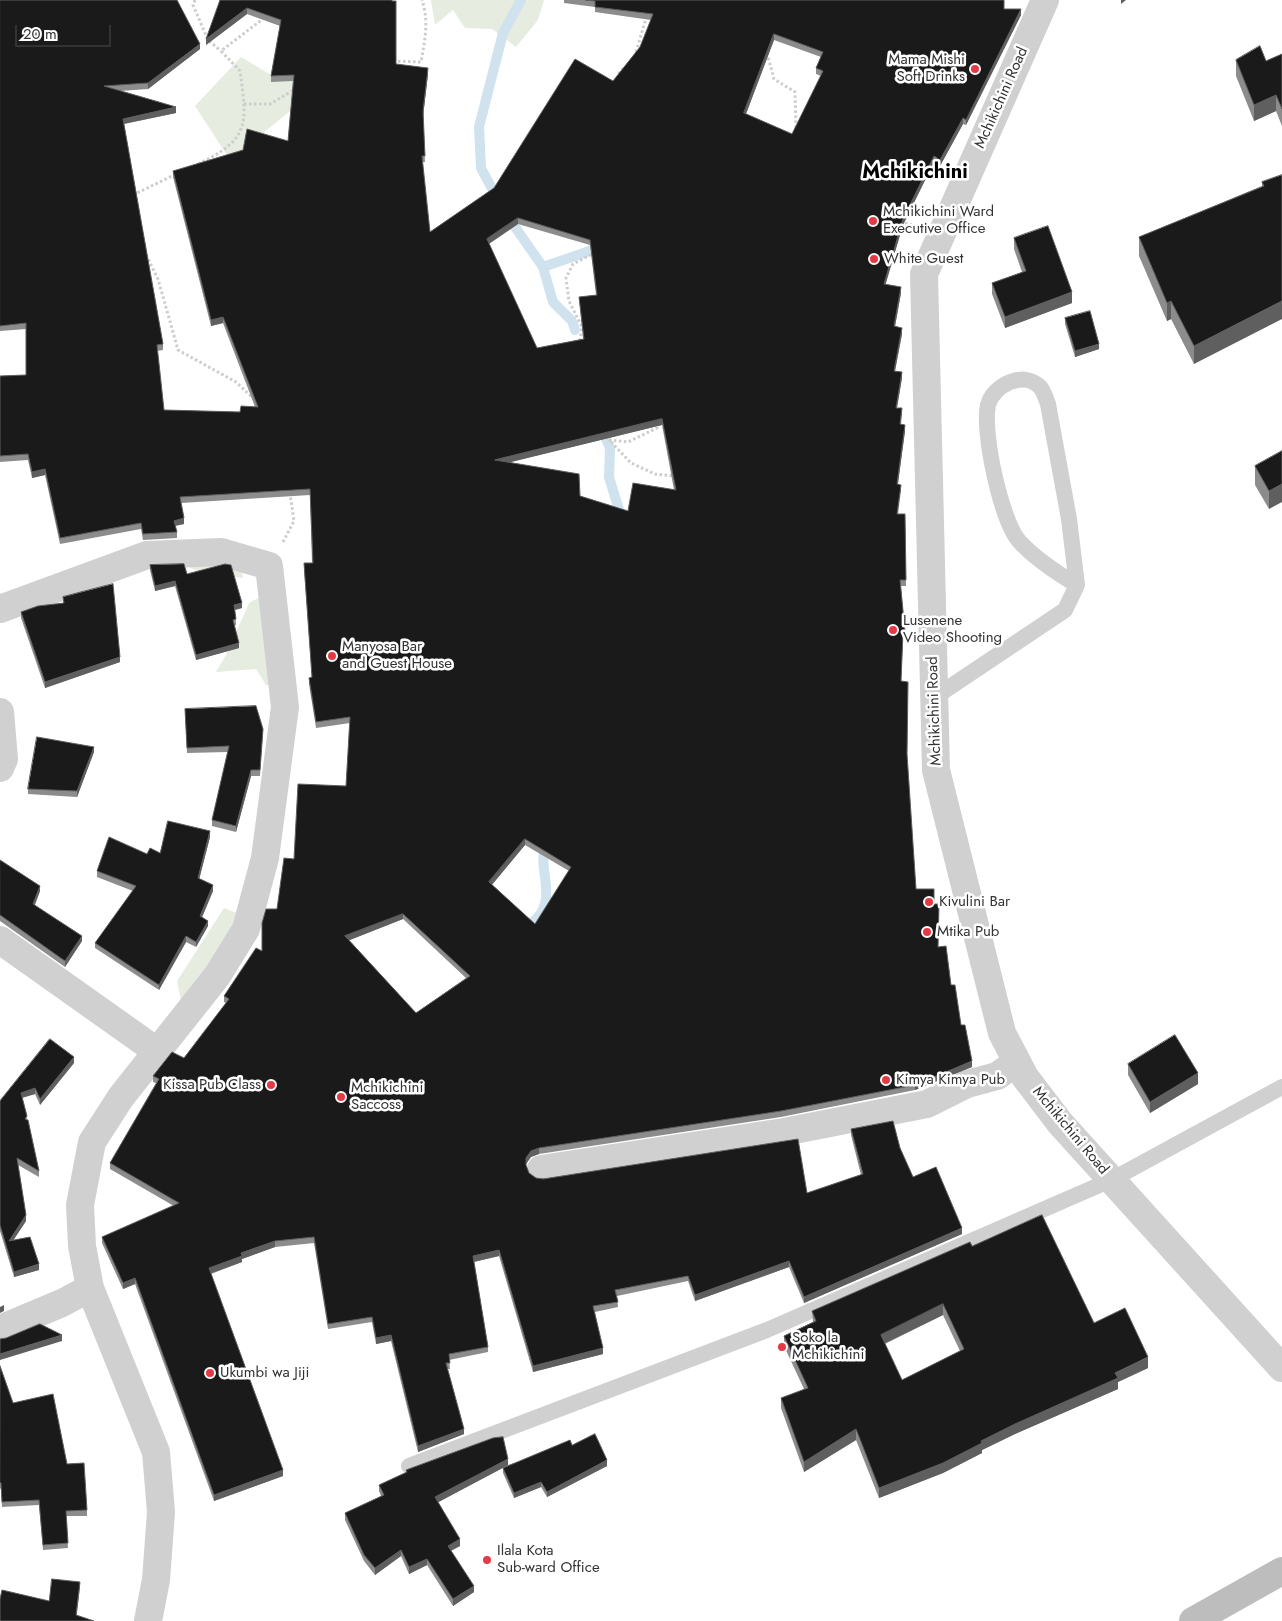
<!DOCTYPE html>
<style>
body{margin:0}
#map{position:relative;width:1282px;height:1621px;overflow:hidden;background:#fff;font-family:Jost,sans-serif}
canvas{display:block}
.scale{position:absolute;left:15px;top:25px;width:96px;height:22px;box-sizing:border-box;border:2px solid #333;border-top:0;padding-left:6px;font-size:15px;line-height:18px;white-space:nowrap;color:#333;-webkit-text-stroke:4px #fff;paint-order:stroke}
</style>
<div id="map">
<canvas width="1282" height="1621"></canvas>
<div class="scale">20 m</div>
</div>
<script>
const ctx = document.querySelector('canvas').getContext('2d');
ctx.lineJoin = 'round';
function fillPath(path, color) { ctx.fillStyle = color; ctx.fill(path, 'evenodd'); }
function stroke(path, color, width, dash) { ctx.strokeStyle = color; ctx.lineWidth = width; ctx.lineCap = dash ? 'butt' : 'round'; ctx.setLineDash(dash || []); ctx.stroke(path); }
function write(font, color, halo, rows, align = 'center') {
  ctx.font = font + ' Jost,sans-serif'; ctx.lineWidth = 5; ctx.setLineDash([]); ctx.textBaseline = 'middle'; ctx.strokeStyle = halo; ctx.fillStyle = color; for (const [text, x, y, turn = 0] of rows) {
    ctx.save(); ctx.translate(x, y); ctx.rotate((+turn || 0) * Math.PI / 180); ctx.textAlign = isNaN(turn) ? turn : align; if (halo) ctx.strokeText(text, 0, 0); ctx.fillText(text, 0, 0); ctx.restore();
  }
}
fillPath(new Path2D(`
 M431 0H544L538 20 516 47 492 29 465 28 453 10 435 25Z
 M241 57 276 78 327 81 230 160 195 106Z
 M203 557 242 570 243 578 199 572 183 564Z
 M262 596 276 684 266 685 256 669 216 672 226 655 249 603Z
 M224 908 242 915 206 979 181 1001 177 981Z`), '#e6ecdf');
stroke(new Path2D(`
 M498 200 481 168 479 127 503 33 521 0
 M508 217 543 267 553 302 572 321 575 330
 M543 267 601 247
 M601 428 610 448 609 477 619 510 615 520
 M521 930C526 926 533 923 537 918 558 896 535 864 547 844`), '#cfe2ee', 10);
stroke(new Path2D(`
 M195 0 193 5 208 40 221 51
 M636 52 647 15
 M767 53 774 79 795 92 796 129
 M393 61 421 62C425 40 429 21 422 0
 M618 78 617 75 625 67
 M244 104H270L294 90
 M198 164C251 139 247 123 240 71L221 51 264 18
 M133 195 176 174
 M900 222 913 225
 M146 255 158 279 178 350 236 382 254 399
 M580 341 582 327 569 301 566 278 573 264 594 253
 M608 435 609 440 628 442 657 428 656 423
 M611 442 631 463 655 474 675 476
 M283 542 294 521 290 493`), '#cdcdcd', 3, [2.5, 2.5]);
stroke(new Path2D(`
 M935 697 1065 610 1077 585 1069 519 1048 404C1046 399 1044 391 1040 387 1024 370 993 385 988 405 982 432 1001 520 1019 541 1035 559 1057 573 1077 585
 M409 1466 767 1330 1111 1180 1282 1087`), '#d0d0d0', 16);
stroke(new Path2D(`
 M1045 0 924 274 936 770 1002 1033 1025 1077 1060 1123 1282 1368
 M0 609 147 555 221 552 269 566 285 707 265 858 246 929 217 976 121 1097 92 1142 80 1205 82 1246 90 1288 156 1452 161 1512 156 1580 148 1621
 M0 712 4 759 0 768
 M0 940 158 1052
 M541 1169 784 1132 927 1104 967 1084 997 1076 1017 1062
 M0 1329 62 1303 90 1288`), '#d0d0d0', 28);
stroke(new Path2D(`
 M1193 1621 1282 1571`), '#bdbdbd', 28);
fillPath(new Path2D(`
 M0 0 200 49 148 89 120 91 176 113 124 124 163 344V350L157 351 164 410 240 412 255 407 223 323 211 326 173 177V171L288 141 293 81 271 82V76L280 26 247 14 206 45 220 0H392L396 64 428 74 423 115 425 162H422L430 232 494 188 613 81 640 47 651 20 595 12V7L564 3V0H1004V9L1021 15 966 125 963 124 940 166 934 162 903 225 885 284 901 293 895 326 902 334 895 371 902 378 897 408 902 414 901 424 905 431 898 484 901 490 898 514H905L906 586H901L905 637H903L901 681 916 889 934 904 938 947 951 985 972 1067 915 1090 781 1117 539 1154 531 1157 526 1164V1166L529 1173 536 1178 807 1193 861 1175 851 1135V1129L900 1148 913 1177 962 1234 804 1303 789 1267 695 1301 688 1281 617 1296 618 1307 595 1312 603 1354 533 1372 499 1256 474 1262 488 1347V1352L449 1360 450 1369H447L464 1434 418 1452 391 1341 376 1344 372 1322 328 1329 314 1243 275 1247 242 1259V1262L211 1274 283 1476 214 1501 135 1284 123 1289 102 1243V1237L174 1206 110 1169V1163L156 1083 153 1082V1076L184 1058 226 1003 224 1002V996L262 951 294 859 346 786 350 723 316 728 309 684V678L312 677 304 569V563H312L310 495 181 503 184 524 175 526 177 532V538L143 540 141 529 60 544 45 475 32 478 28 460 0 462V376L26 375V329L0 331ZM774 40 821 57 816 68V74L821 76 792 134 746 114ZM518 224 590 245 596 295 579 297 583 339 537 348 489 244ZM662 425 674 490 628 511 580 496 510 462ZM525 845 569 871 535 924 492 885ZM403 919 466 978 416 1013 349 940Z
 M1282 54V126L1276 111 1254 121 1236 76V60L1266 61Z
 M1282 175 1194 364 1171 319 1167 321 1139 256V237L1262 186V182Z
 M1014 238 1072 303 1005 328 992 294V283L1022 272 1014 249Z
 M1065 318 1099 349 1075 357 1065 324Z
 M1282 451 1269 509 1255 485V466Z
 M150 565 187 574 242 608 235 610 236 625H234L239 648 196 660 175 586 155 591 150 570Z
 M63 597 120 662 45 688 21 618V612L63 603Z
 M185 709 263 729 260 776H251L236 832 212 826V820L228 752 187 753Z
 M94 752 77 797 28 794V789Z
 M210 837 199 879 213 891 202 917 208 926 196 947 186 942 159 990 95 948V943L133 891 97 877V871L147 854 160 853Z
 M0 860 40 891 35 905 82 941 65 967 0 921Z
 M74 1063 40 1105 35 1094 22 1098 27 1120 39 1171V1177L18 1165 26 1221 13 1240 39 1270 14 1277 0 1231V1101Z
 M1128 1064 1198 1084 1150 1113 1128 1075Z
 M972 1246 1094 1323 1148 1368 1118 1382V1389L1015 1434 982 1450V1453L943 1473 879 1498 856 1440 804 1472 781 1408V1398L804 1389 784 1346V1336L813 1322 812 1311ZM943 1315 960 1351 902 1380 885 1344Z
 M0 1366 13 1403 67 1464 87 1510V1516H66L68 1548 43 1550 39 1505 2 1507 1 1489 0 1488Z
 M572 1445 607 1466 547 1497 541 1487 514 1498 503 1473V1468L438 1502 460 1546 451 1551 474 1592 453 1606 427 1565 409 1574 401 1556 375 1575 364 1561 345 1520V1513L381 1496 379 1491V1485L406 1473V1470L508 1465Z`), '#8c8c8c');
fillPath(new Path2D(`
 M1121 0H1126L1121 4Z
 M247 8V14L206 45V39Z
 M1021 9V15L966 125V120Z
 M774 34V40L744 119V113Z
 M200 44V49L148 89V83Z
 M428 68V74L423 117V111Z
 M1276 95V111L1254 121V105Z
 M176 107V113L123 124V119Z
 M963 118V124L940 166V160Z
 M934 156V162L903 225 884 290V284L903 219Z
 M518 218V224L487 245V239Z
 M901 287V293L894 332V326Z
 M1072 292V303L1005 328V317Z
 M1171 301V319L1167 321V303Z
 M1282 301V319L1194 364V346Z
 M223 317V323L211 326V320Z
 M902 328V334L894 376V371Z
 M1099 344V349L1075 357V351Z
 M902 372V378L896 413V408Z
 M662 419V425L495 466V460Z
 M905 425V431L897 490V484Z
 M45 469V475L32 478V472Z
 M1282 484V502L1269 509V491Z
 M184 518V524L174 526V521Z
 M175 581V586L155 591V586Z
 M242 603V608L234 610V605Z
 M239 643V648L196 660V655Z
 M120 657V662L45 688V682Z
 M94 747V752L77 797V791Z
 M251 770V776L236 832V826Z
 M210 831V837L198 884V878Z
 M525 839V845L489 888V882Z
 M213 885V891L200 922V916Z
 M40 886V891L33 909V904Z
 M403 914V919L345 942V936Z
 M208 921V926L196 947V942Z
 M82 936V941L65 967V961Z
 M186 936V942L159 990V985Z
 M74 1057V1063L40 1105V1099Z
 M972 1061V1067L915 1090V1085Z
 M1198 1073V1084L1150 1113V1102Z
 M35 1088V1094L21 1098V1093Z
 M539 1148V1154L531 1157 526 1164V1171V1158L531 1151Z
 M26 1215V1221L9 1247V1241Z
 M962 1228V1234L804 1303V1297Z
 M275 1241V1247L242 1259V1262L209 1274V1268L241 1253Z
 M499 1250V1256L473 1262V1256Z
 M789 1261V1267L695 1301V1295Z
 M39 1264V1270L14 1277V1272Z
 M135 1278V1284L123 1289V1283Z
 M943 1304V1315L881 1345V1335Z
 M4 1305V1311L0 1313V1307Z
 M62 1335V1341L0 1360V1354Z
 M391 1335V1341L376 1344V1338Z
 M603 1348V1354L533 1372V1366Z
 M1148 1357V1368L1118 1382V1389L1015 1434 982 1450V1453L943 1473 879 1498V1488L981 1441Z
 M464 1429V1434L418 1452V1446Z
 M856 1429V1440L804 1472V1462Z
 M508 1459V1465L435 1504V1497Z
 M607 1460V1466L547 1497V1492Z
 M283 1470V1476L214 1501V1495Z
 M541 1482V1487L514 1498V1493Z
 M460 1539V1546L448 1552V1546Z
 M401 1550V1556L375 1575V1568Z
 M427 1559V1565L409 1574V1567Z
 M80 1582V1587L76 1621V1615Z
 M474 1586V1592L453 1606V1599Z`), '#5f5f5f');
const building = new Path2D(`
 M0 0H177L200 44 148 83 104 86 176 107 123 119 163 344 157 345 164 410 240 412 241 406 258 407 223 317 211 320 173 171 243 150 247 129 288 141 294 75 271 76 281 20 247 8 206 39 220 0H392V1H396V64L428 68 423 111 425 156H422L430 232 494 188 575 59 613 81 640 47 653 14 595 7V1L585 0H1004V9H1021L966 120 963 118 940 160 934 156 903 219 884 284 901 287 894 326 902 328 894 371 902 372 896 408H902L900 424 905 425 897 484 901 485 897 514H905L906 580H900L905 631 903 632 901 681 908 682 907 754 916 889H934V904H939L938 947 946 946 951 985H955L961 1025H965L972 1061 915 1085 781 1111 539 1148 531 1151 526 1158V1165L529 1173 536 1178 543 1179 798 1139 807 1193 863 1174 851 1129 893 1121 900 1148 913 1177 936 1167 962 1228 804 1297 789 1261 695 1295 688 1276 615 1290 618 1302 593 1306 603 1348 533 1366 499 1250 473 1256 488 1347 449 1354 450 1363H446L464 1429 418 1446 391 1335 376 1338 372 1317 328 1324 314 1237 275 1241 241 1253 242 1256 209 1268 283 1470 214 1495 135 1278 123 1283 102 1237 179 1203 110 1163 159 1079 153 1076 172 1052 184 1058 229 999 224 996 256 948 262 951V923L266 909H277L284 858 294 859 298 784 346 786 350 717 316 722 309 678 312 677 304 563H313L310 489 180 497 184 518 174 521 177 532 143 534 141 523 60 538 45 469 32 472 28 454 0 456V376L26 375V323L0 326ZM774 34 823 52 816 68 823 71 792 134 744 113ZM518 218 590 240 597 295 579 297 584 339 537 348 487 239ZM662 419 676 490 633 483 628 511 580 496 579 474 495 460ZM525 839 571 867 535 924 489 882ZM403 914 470 976 416 1013 345 936Z
 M1260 46 1266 61 1282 54V109L1276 95 1254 105 1236 60Z
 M1282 175V301L1194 346 1171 301 1167 303 1139 237 1264 186 1262 182Z
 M1048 226 1072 292 1005 317 992 283 1026 271 1014 238Z
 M1090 311 1099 344 1075 351 1065 318Z
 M1282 451V484L1269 491 1255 466Z
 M184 564 187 574 225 564 231 565 242 603 234 605 236 619 233 620 239 643 196 655 175 581 155 586 150 565Z
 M113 584 120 657 45 682 21 612 38 606 64 603 63 597Z
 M256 706 263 729 260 770H251L236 826 212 820 229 746 187 748 185 709Z
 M37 737 94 747 77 791 28 789Z
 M168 821 210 831 198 878 213 885 200 916 208 921 196 942 186 936 159 985 95 943 136 886 97 871 109 837 147 854 150 848 160 853Z
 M0 860 40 886 33 904 82 936 65 961 0 915Z
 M1175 1035 1198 1073 1150 1102 1128 1064Z
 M50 1039 74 1057 40 1099 35 1088 21 1093 27 1116 25 1119 28 1120 39 1171 17 1158 26 1215 9 1241 30 1237 39 1264 14 1272 0 1225V1101Z
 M1042 1215 1094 1323 1125 1308 1148 1357 1115 1373 1118 1378 1015 1424 981 1441 982 1443 943 1463 879 1488 856 1429 804 1462 781 1398 808 1388 784 1336 816 1321 812 1311 970 1242 972 1246ZM943 1304 964 1349 902 1380 881 1335Z
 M40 1324 62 1335 0 1354V1339L6 1338Z
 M0 1366 13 1403 53 1394 67 1464 84 1463 87 1510 66 1511 68 1543 43 1545 39 1500 2 1502 1 1483 0 1482Z
 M595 1434 607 1460 547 1492 541 1482 514 1493 503 1468 570 1440 572 1445Z
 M503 1437 508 1459 435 1497 460 1539 448 1546 474 1586 453 1599 427 1559 409 1567 401 1550 375 1568 364 1555 345 1513 384 1495 379 1485 407 1472 406 1470 493 1438Z
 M52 1579 80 1582 76 1615 94 1621H0V1599L2 1590 49 1601Z`);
fillPath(building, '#1a1a1a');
stroke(building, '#5f5f5f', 1);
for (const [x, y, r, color] of [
 [975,69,5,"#e63946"],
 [873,221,5,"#e63946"],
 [874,259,5,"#e63946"],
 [893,630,5,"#e63946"],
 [332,656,5,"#e63946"],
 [929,902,5,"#e63946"],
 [927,932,5,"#e63946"],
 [886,1080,5,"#e63946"],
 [271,1085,5,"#e63946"],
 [341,1097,5,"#e63946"],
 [782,1347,5,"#e63946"],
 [210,1373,5,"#e63946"],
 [487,1560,5,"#e63946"]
]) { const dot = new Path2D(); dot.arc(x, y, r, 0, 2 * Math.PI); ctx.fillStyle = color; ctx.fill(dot); stroke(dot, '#fff', 2); }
write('15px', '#333', '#fff', [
 ["Mama Mishi",965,60,"right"],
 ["Soft Drinks",965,77,"right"],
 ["Mchikichini Ward",883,212],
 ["Executive Office",883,229],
 ["White Guest",884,259],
 ["Lusenene",903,621],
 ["Video Shooting",903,638],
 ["Manyosa Bar",342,647],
 ["and Guest House",342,664],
 ["Kivulini Bar",939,902],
 ["Mtika Pub",937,932],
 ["Kimya Kimya Pub",896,1080],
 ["Kissa Pub Class",261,1085,"right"],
 ["Mchikichini",351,1088],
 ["Saccoss",351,1105],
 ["Soko la",792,1338],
 ["Mchikichini",792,1355],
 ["Ukumbi wa Jiji",220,1373],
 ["Ilala Kota",497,1551],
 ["Sub-ward Office",497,1568]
], 'left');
write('15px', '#333', '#fff', [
 ["Mchikichini Road",1002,98,-66],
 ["Mchikichini Road",935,711,-92],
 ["Mchikichini Road",1070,1131,50]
]);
write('bold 20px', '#000', '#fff', [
 ["Mchikichini",915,173]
]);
</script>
